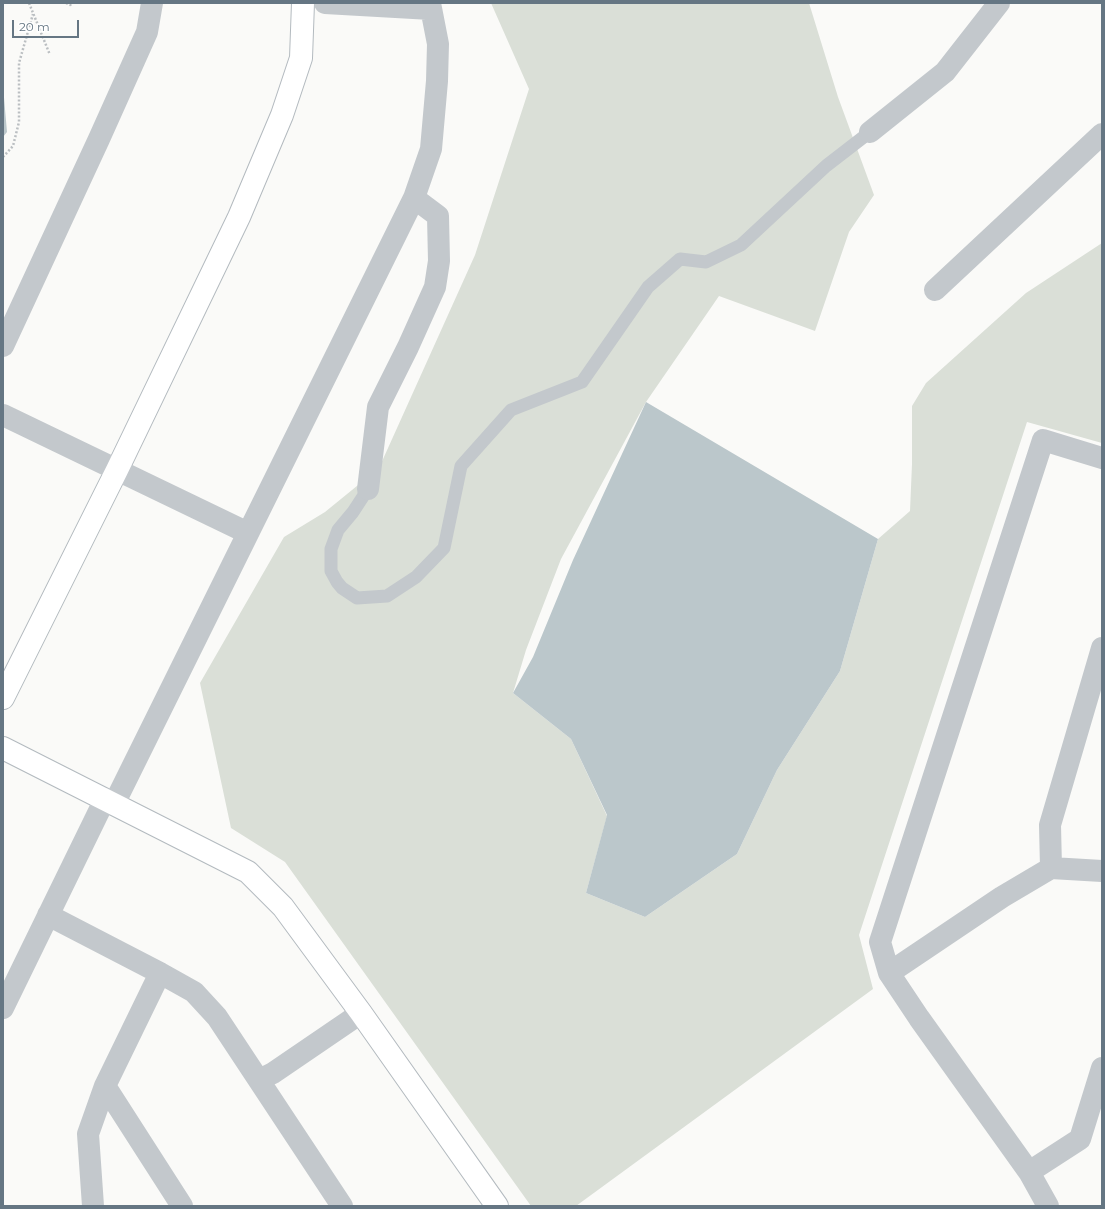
<!DOCTYPE html>
<style>
body{margin:0}
#map{position:relative;width:1105px;height:1209px;overflow:hidden;background:#fafaf8;font-family:Montserrat,sans-serif}
canvas{display:block}
.frame{position:absolute;inset:0;border:4px solid #657683;pointer-events:none}
.scale{position:absolute;left:12px;top:20px;width:67px;height:18px;box-sizing:border-box;border:2px solid #657683;border-top:0;padding-left:5px;font-size:12px;line-height:14px;white-space:nowrap;color:#657683;-webkit-text-stroke:3px #fff;paint-order:stroke}
</style>
<div id="map">
<canvas width="1105" height="1209"></canvas>
<div class="frame"></div>
<div class="scale">20 m</div>
</div>
<script>
const ctx = document.querySelector('canvas').getContext('2d');
ctx.lineJoin = 'round';
function fillPath(path, color) { ctx.fillStyle = color; ctx.fill(path, 'evenodd'); }
function stroke(path, color, width, dash) { ctx.strokeStyle = color; ctx.lineWidth = width; ctx.lineCap = dash ? 'butt' : 'round'; ctx.setLineDash(dash || []); ctx.stroke(path); }
fillPath(new Path2D(`
 M491 3H809L838 97 874 195 849 232 815 331 719 296 646 402 561 559 526 650 513 693 571 739 607 816 586 893 645 917 737 854 777 770 840 671 878 539 910 511 912 464V406L926 383 1026 293 1102 243V443L1027 422 859 935 873 989 576 1206H531L285 862 231 828 200 683 284 537 325 512 379 468 475 255 529 89Z`), '#dadfd7');
fillPath(new Path2D(`
 M3 86 7 132 3 137Z
 M646 402 878 539 840 671 777 770 737 854 645 917 586 893 607 815 571 739 513 693 533 657 573 560Z`), '#bbc7cb');
const secondary = new Path2D(`
 M3 698 117 470 239 217 282 115 301 58 303 3
 M3 748 248 872 283 907 361 1013 497 1206`);
stroke(secondary, '#b3babf', 24);
stroke(new Path2D(`
 M29 3 50 55
 M66 3 70 5 73 3
 M3 157 13 146 19 122V63L33 14`), '#bbbfc2', 2.5, [2, 2]);
stroke(new Path2D(`
 M368 489 353 512 338 530 331 549V571L337 582 342 588 357 598 387 596 416 577 444 548 461 466 511 410 582 382 648 287 680 259 706 262 741 245 826 166 870 132`), '#c3c8cc', 13);
stroke(new Path2D(`
 M325 3 431 9
 M870 132 945 72 999 3
 M935 290 1102 134
 M3 346 99 139 147 32 152 3
 M3 415 248 533
 M368 489 378 407 408 347 435 287 439 261 438 216 414 198
 M114 804 414 198 431 149 437 81 438 44 430 3
 M1051 868 1050 825 1102 648
 M48 915 160 973 194 992 217 1017 342 1206
 M160 973 105 1086 182 1206
 M889 973 1002 897 1051 868 1102 871
 M3 1008 105 799
 M259 1080 273 1073 361 1013
 M1029 1172 1080 1139 1102 1068
 M93 1206 88 1134 105 1086
 M1048 1206 1029 1172 919 1018 889 973 880 942 1043 440 1102 458`), '#c3c8cc', 22);
stroke(secondary, '#fff', 22);
</script>
